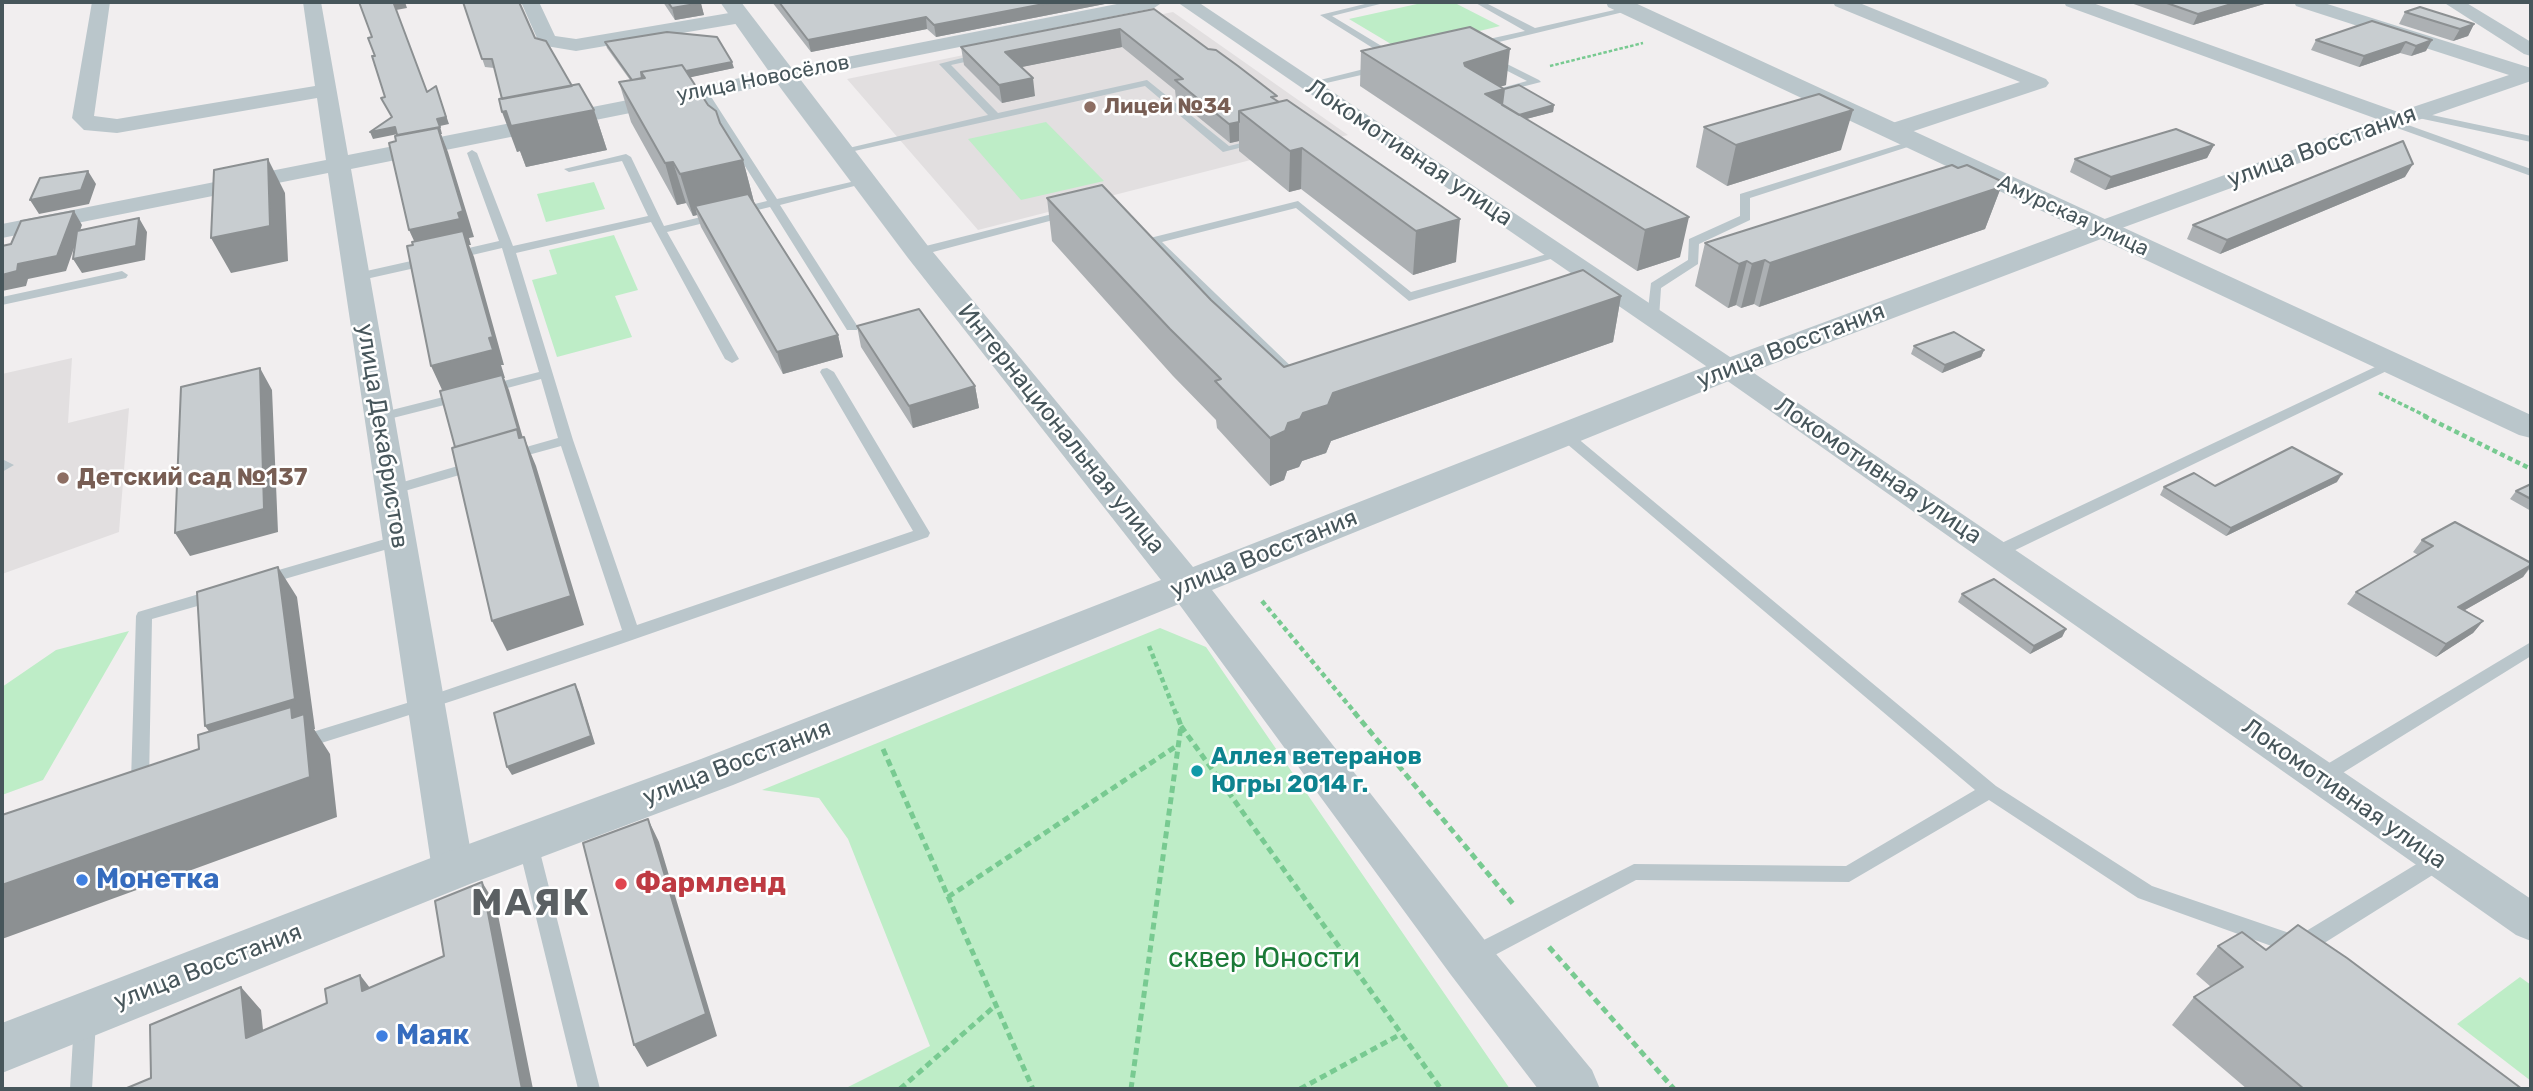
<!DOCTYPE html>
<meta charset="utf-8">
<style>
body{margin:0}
#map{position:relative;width:2533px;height:1091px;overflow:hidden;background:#f1eeef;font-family:Rubik,sans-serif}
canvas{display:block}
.frame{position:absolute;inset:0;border:4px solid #47565b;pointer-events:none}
</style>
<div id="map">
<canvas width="2533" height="1091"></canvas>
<div class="frame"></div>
</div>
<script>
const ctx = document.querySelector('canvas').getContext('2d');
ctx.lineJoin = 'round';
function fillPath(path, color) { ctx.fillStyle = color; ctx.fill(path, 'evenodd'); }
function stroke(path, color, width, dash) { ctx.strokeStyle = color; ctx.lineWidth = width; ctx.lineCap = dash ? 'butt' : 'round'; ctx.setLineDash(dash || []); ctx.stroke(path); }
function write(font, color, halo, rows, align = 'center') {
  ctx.font = font + ' Rubik,sans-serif'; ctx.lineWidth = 5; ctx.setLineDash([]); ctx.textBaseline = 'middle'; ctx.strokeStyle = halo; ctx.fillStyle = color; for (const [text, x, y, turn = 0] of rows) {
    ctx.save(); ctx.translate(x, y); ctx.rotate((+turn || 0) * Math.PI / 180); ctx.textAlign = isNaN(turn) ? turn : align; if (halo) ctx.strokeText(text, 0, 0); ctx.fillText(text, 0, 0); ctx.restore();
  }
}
fillPath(new Path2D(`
 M1173 12 1348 135 978 230 847 79Z
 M72 358 68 423 129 408 119 532 2 574V374Z`), '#e2dfe0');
fillPath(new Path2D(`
 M1426 2H1453L1500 26 1401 50 1349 19Z
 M1046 122 1104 181 1021 200 968 139Z
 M594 182 605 209 546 222 537 194Z
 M614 235 638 290 615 296 632 337 557 357 532 280 557 274 549 250Z
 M1160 628 1206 647 1510 1089H844L930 1046 848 839 819 798 762 790Z
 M129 631 43 780 2 795V687L56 650Z
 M2520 977 2531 985V1081L2457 1024Z`), '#beedc7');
stroke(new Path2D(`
 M1550 66 1643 43`), '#78ca91', 2.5, [3.5, 2]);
stroke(new Path2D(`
 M2379 393 2428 417`), '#78ca91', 3.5, [4.5, 2.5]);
stroke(new Path2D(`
 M2424 416 2531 469
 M1262 601 1356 714
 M1149 646 1176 714`), '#78ca91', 4.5, [5, 3.5]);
stroke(new Path2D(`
 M1354 712 1514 905
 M1181 726 1441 1089
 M883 749 1033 1089
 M948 897 1178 745
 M1549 947 1674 1089
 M900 1089 996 1005
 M1131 1089 1181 726 1176 712
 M1300 1089 1401 1034`), '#78ca91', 5, [7, 4.5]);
fillPath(new Path2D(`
 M1373 2H1388L1332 16 1398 56V60H1392L1320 15Z
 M1474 2H1484L1535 28 1632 6 1636 9 1474 48 1471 47V43L1525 31Z
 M985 52 988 53V57L951 65 998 113 1147 80 1229 146 1258 139 1263 142 1223 152 1145 86 841 154 836 151 988 115 939 64Z
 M1491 56 1539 80 1541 82 1498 93V89L1527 81 1488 61 1486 59Z
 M1380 65 1385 68 1383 70 1309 87 1304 84Z
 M703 89 708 92 777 199 864 179 870 182 780 205 858 327 857 330H847L770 207 667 232 739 359 732 363 725 359 651 222 516 253 573 440 637 625 913 531 820 372 822 369 827 368 834 372 930 533 928 537C717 610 512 684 299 750L293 748 290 743 293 738 420 699 622 630 561 446 510 460 503 456 505 453 558 438 541 379 485 394 478 390 480 387 539 372 502 248 451 260 445 256 447 253 499 241 467 153 472 150 477 153 513 246 648 216 622 161 569 172 564 169 626 154 631 157 664 226 767 201 698 92Z
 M2413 111 2531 136V142L2409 116V112Z
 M2386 120H2394L2531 169V176L2386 124Z
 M1911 141 1920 143 1750 198V220L1699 244 1698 264 1661 288 1659 318 1653 322 1647 318 1651 283 1688 260 1689 239 1740 216V194Z
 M1298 201 1411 292 1558 251 1564 255 1409 301 1296 208 1162 242 1298 373 1300 376 1293 380 1288 379 1148 241 1150 238Z
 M1068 210 1072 211V215L918 256 912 252 914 249Z
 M429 257 435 261 433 264 357 281 351 277 353 274Z
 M122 271 128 275 126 278 2 305V297Z
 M2392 359 2397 360V366L2003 556H1991L1989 552 1991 548Z
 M463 392 468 393 470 396 468 399 381 421 374 417 376 414Z
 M1565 431 1570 432 1996 786 2152 886 2298 936 2433 854 2440 852 2447 854 2450 860 2447 866 2302 957 2138 898 1989 800 1849 882 1636 880 1478 964 1471 966 1464 964 1460 957 1464 950 1634 864 1846 866 1975 790 1560 438 1558 435 1560 432Z
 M2 459 14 465 2 472Z
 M475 461 482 466 480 469 391 495 383 490 386 487Z
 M399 535 405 536 407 540 405 544 264 585 256 580 258 576Z
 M216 589 224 595 222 599 152 619 149 781 147 786 140 788 133 786 131 781 136 616 138 612Z
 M2531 642V656L2328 782 2321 784 2314 782 2312 777 2314 772Z
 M528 836 535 838 538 844 600 1089H578L518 844 521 838Z
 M85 1011 93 1014 96 1021 92 1089H70L74 1021 77 1014Z`), '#bac6cb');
fillPath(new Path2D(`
 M92 2H110L94 116 117 119 315 86 303 2H321L348 155 1127 2H1163L1154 8 351 169 474 870 468 882 453 887 438 882 432 870 328 173 2 238V224L326 160 317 98 117 133 84 130 72 118Z
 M521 2H539L555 36 576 39 741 11 750 17 741 23 576 51 540 45Z
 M1177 2H1198L1739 363 2531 899V941L2516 935 1719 375Z
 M1833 2H1857L2046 79 2049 83 2046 87 1899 136H1883L1880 131 1883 126 2020 82 1835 6Z
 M2064 2H2090L2398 112 2509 75 2296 6 2294 2H2321L2531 68V81L2398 127 2100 236 2091 234 2088 229 2091 224 2377 119 2066 6Z
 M2443 2H2465L2531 42V56L2524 54Z`), '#bac6cb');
fillPath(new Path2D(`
 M720 2H741L928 246 1193 567 1717 362 2078 228 1608 7 1606 2H1633L2531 415V438L2519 435 2101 239 1741 376 1212 590 1487 943 1592 1070 1600 1089H1538L1451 975 1179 604 733 785 470 884 2 1073V1023L436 856 701 759 1161 580 908 258 782 90Z`), '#bac6cb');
fillPath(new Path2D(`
 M463 2 535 38 572 86 594 110 607 150 526 167 520 151 517 152 494 68 485 67Z
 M663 2H700L704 15 675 20Z
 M772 2H1115L936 37 927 29 811 52Z
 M2128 2H2271L2193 25Z
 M1154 9 1277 101 1456 262 1413 275 1301 189 1289 192 1239 151V141L1230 143 1176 99 1175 90 1122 47 1021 67 1035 96 1002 103 964 65 961 47Z
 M2405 12 2474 24 2468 36 2453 41 2399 24Z
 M2372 21 2426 51 2411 56 2400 53 2359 67 2311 50 2316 40Z
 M605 42 734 68 690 77 743 160 754 202 838 335 843 357 783 374 701 227 697 215 693 216 686 203 677 205 631 122 619 82 630 80 607 48Z
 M1361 51 1506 85 1499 87 1504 89 1554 105 1553 112 1526 119 1680 257 1637 271 1360 86Z
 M1704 127 1841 150 1727 186 1696 167Z
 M2214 145 2207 158 2105 190 2070 172 2075 159Z
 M1958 168 2003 182 1985 229 1759 307 1754 304 1741 308 1736 305 1728 308 1695 286 1705 243Z
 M2405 177 2220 254 2187 239 2193 225Z
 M1047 198 1211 300 1284 367 1621 296 1613 342 1331 441 1326 453 1302 461 1299 467 1287 471 1284 480 1270 486 1217 428 1216 420 1173 376 1052 241Z
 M857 326 975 386 979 408 913 428 861 347Z
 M1914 346 1984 350 1981 357 1942 373 1911 354Z
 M2337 482 2226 536 2160 495 2164 487Z
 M2531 484V511L2510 499 2516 491Z
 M2422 540 2531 563V567L2523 577 2465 610 2483 621 2473 633 2436 657 2347 604 2356 592 2418 555 2413 552Z
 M1962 594 2066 629 2062 637 2030 654 1958 602Z
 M2218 946 2266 950 2522 1089H2247L2172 1025 2194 997 2211 987 2196 974Z`), '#acb0b3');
fillPath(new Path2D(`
 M405 2 407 8 396 10 394 4Z
 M1054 2H1115L936 37 934 25Z
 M2238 2H2271L2193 25 2198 14Z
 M701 3 704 15 675 20 672 8Z
 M926 17 927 29 811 52 808 40Z
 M2474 24 2468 36 2453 41 2460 29Z
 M1120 29 1122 47 1007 70 1005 52Z
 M2432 40 2426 51 2411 56 2416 46Z
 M2406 42 2400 53 2359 67 2364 56Z
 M1510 49 1506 85 1461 99 1464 63Z
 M732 62 734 68 678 80 676 73Z
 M1033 78 1035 96 1002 103 999 85Z
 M436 86 449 124 440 126 442 134H441L448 152 474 237 469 238 471 245H469L474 257 504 365H501L505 378H504L509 390 525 445 444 394 431 366 421 256 409 230 400 142 437 119Z
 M1504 89 1499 126 1485 94Z
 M1554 105 1553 112 1515 122 1516 116Z
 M594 110 607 150 526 167 520 151 517 152 502 112Z
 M1853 110 1841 150 1727 186 1736 145Z
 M1239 122V141L1230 143 1229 124Z
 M395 127 398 134 373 139 370 132Z
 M2214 145 2207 158 2105 190 2111 177Z
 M1302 148 1301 189 1289 192 1290 151Z
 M268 159 285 193 288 261 231 273 211 238Z
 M743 160 754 202 695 206 697 215 693 216 680 174Z
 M673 162 686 203 677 205 665 163Z
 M2413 164 2405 177 2220 254 2227 240Z
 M88 171 96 184 89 204 39 214 30 200Z
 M2003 182 1985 229 1759 307 1770 263Z
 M74 211 82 225 66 271 28 279 26 286 2 291V275L18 264Z
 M1689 217 1680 257 1637 271 1645 230Z
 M139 218 147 232 145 260 82 273 73 259Z
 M1460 219 1456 262 1413 275 1416 231Z
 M1765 260 1754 304 1741 308 1752 264Z
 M1747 261 1736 305 1728 308 1739 264Z
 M1621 296 1613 342 1331 441 1326 453 1302 461 1299 467 1287 471 1284 480 1270 486V438L1288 423 1333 393Z
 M838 335 843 357 783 374 777 352Z
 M1984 350 1981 357 1942 373 1945 365Z
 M260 368 272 390 278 532 190 556 175 533Z
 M975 386 979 408 913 428 909 406Z
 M524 437 536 466 584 625 507 651 492 621Z
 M2342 474 2337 482 2226 536 2231 528Z
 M2531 565 2523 577 2449 619 2458 607Z
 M278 567 297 597 315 729H314L330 754 337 817 2 939V885L227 756 205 726Z
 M2483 621 2473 633 2436 657 2446 644Z
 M2066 629 2062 637 2030 654 2034 646Z
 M575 684 579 692 595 744 512 775 507 767Z
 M648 819 659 842 717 1036 647 1067 634 1045Z
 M482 882 496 905 533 1089H522Z
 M360 975 377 997 362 991Z
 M241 987 261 1010 266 1060 246 1038Z`), '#8c9092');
const building = new Path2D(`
 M359 2H405L394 4 427 92 436 86 446 117 437 119 440 127 397 135 395 127 370 132 392 117 381 98 385 97 372 56H375L368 38 372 37Z
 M463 2H519L535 38 546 41 572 86 502 99 492 59H482Z
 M668 2H700L701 3 672 8Z
 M779 2H1054L934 25 926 17 808 40Z
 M2164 2H2238L2198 14Z
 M2420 7 2474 24 2460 29 2405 12Z
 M1154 9 1208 49 1216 50 1238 66 1277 96 1271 97 1279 102 1239 111V122L1229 124 1175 80 1183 79 1120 29 1005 52 1033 78 999 85 961 47Z
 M2372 21 2432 40 2416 46 2406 42 2364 56 2316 40Z
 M1470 27 1510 49 1464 63 1465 66 1504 89 1485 94 1689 217 1645 230 1361 51Z
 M667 32 717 37 732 62 686 71 682 65 641 72 642 78 632 80 605 42Z
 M682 65 708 105 716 111 720 123 743 160 680 174 673 162 665 163 619 82 645 78 641 72Z
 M579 84 594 110 511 126 506 111 502 112 499 99Z
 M1519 85 1554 105 1519 115 1502 105 1504 89Z
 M1819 94 1853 110 1736 145 1704 127Z
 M1287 100 1460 219 1416 231 1302 148 1290 151 1239 111Z
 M438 128 463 211 458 213 460 219 409 230 389 143 396 141 395 136Z
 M2176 129 2214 145 2111 177 2075 159Z
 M2403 141 2413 164 2227 240 2193 225Z
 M268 159 270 226 211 238 214 170Z
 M1952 165 1958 168 1967 165 2003 182 1996 185 2001 187 1770 263 1765 260 1752 264 1747 261 1739 264 1705 243Z
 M88 171 81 190 30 200 40 178Z
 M1102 185 1211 300 1284 367 1583 270 1621 296 1333 393 1328 405 1303 413 1300 419 1288 423 1285 431 1270 438 1215 381 1221 379 1170 329 1047 198Z
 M748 194 838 335 777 352 695 206Z
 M74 211 57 256 18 264 17 271 2 275V246L11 244 21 221Z
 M139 218 136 246 73 259 77 231Z
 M463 231 493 337 489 338 493 350 431 366 407 246 413 245 412 242Z
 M919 309 975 386 909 406 857 326Z
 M1954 332 1984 350 1945 365 1914 346Z
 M260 368 264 509 175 533 181 387Z
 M502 375 518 429 455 447 440 391Z
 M517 429 519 438 524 437 571 596 492 621 452 448Z
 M2292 447 2342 474 2231 528 2164 487 2194 473 2215 486Z
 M2531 484V499L2516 491Z
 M2455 522 2531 563V565L2458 607 2483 621 2446 644 2356 592 2433 546 2422 540Z
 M278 567 295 699 205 726 197 592Z
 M1994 579 2066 629 2034 646 1962 594Z
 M575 684 591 736 507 767 494 713Z
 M291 707 292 718 304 714 310 777 2 885V815L199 749 198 735Z
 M648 819 706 1014 634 1045 583 843Z
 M482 882 522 1089H127V1088L151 1078 150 1025 241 987 246 1038 327 1003 325 989 360 975 362 991 444 956 435 901Z
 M2298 925 2347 958 2522 1089H2304L2194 997 2243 967 2218 946 2242 932 2266 950Z`);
fillPath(building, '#c8cdd0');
stroke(building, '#8c9092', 2);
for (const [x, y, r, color] of [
 [1090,107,7,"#8d6e63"],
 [63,478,7,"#8d6e63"],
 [1197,771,7,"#0f9aa8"],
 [82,880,7,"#3f7fe0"],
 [621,884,7,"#e0444e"],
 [382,1036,7,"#3f7fe0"]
]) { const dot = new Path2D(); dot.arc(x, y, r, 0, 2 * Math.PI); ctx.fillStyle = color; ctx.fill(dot); stroke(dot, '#fff', 2.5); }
write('21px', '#47565b', '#fff', [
 ["улица Новосёлов",763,79,-11],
 ["Амурская улица",2073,216,25]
]);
write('bold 21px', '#785e54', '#fff', [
 ["Лицей №34",1104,107]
], 'left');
write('24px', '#47565b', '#fff', [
 ["улица Восстания",2322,147,-20],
 ["Локомотивная улица",1409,153,34],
 ["улица Восстания",1791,346,-21],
 ["Интернациональная улица",1061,429,51],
 ["улица Декабристов",382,436,81],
 ["Локомотивная улица",1878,471,34],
 ["улица Восстания",1264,554,-22],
 ["улица Восстания",737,763,-21],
 ["Локомотивная улица",2344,794,35],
 ["улица Восстания",208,967,-21]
]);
write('bold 24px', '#785e54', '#fff', [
 ["Детский сад №137",77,478]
], 'left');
write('bold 24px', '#0d838f', '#fff', [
 ["Аллея ветеранов",1211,757],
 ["Югры 2014 г.",1211,785]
], 'left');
write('bold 28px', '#366cbe', '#fff', [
 ["Монетка",96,880],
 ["Маяк",396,1036]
], 'left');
write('bold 28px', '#be3a42', '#fff', [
 ["Фармленд",635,884]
], 'left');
write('28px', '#1a7a37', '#fff', [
 ["сквер Юности",1264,959]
]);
ctx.letterSpacing = '2px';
write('bold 38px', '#5b6063', '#fff', [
 ["МАЯК",531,904]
]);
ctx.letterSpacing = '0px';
</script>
